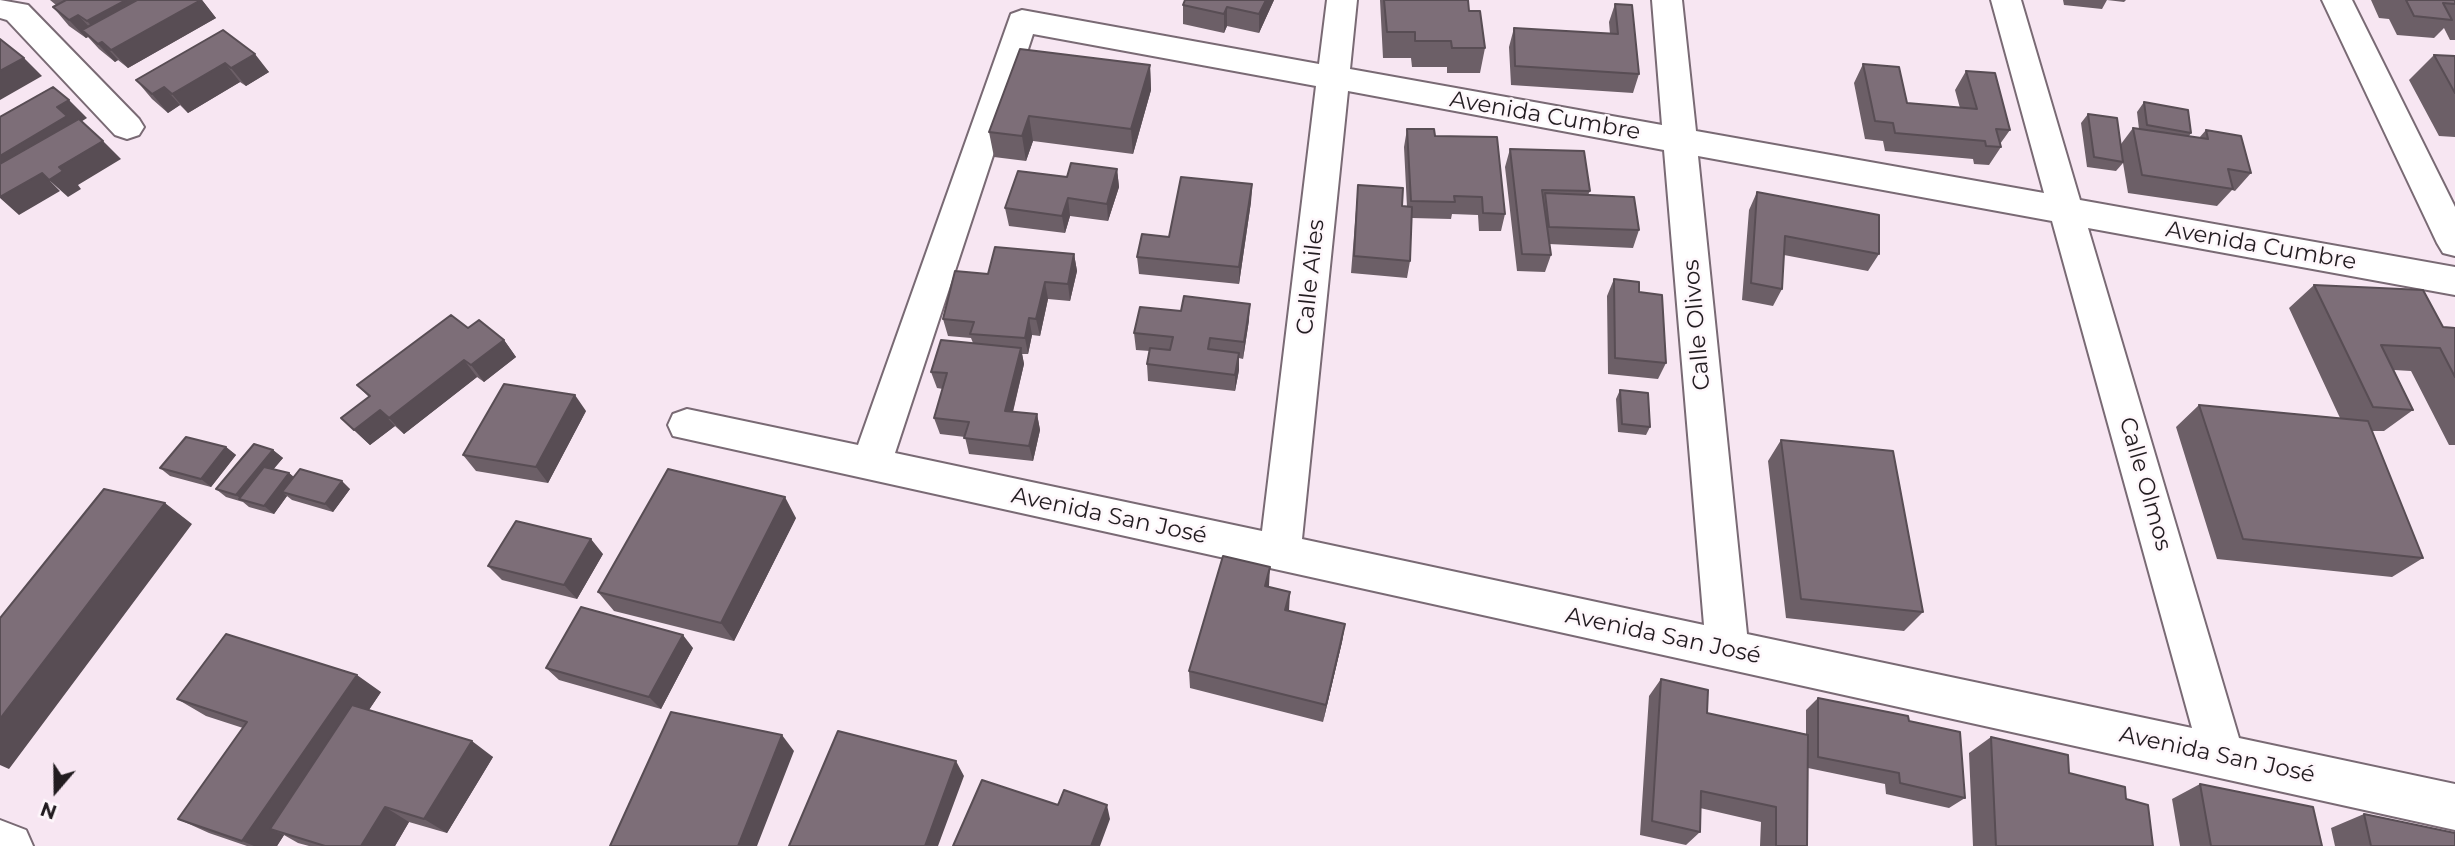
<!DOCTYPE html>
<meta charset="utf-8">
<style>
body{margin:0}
#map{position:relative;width:2455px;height:846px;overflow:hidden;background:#f7e6f2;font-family:Montserrat,sans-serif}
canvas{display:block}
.north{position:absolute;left:21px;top:755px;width:70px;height:70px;-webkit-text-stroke:5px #fef7fb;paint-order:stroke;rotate:200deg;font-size:19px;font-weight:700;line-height:28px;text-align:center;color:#221c20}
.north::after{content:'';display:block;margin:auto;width:24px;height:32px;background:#221c20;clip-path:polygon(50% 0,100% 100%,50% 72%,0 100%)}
</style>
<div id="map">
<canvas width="2455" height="846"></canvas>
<div class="north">N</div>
</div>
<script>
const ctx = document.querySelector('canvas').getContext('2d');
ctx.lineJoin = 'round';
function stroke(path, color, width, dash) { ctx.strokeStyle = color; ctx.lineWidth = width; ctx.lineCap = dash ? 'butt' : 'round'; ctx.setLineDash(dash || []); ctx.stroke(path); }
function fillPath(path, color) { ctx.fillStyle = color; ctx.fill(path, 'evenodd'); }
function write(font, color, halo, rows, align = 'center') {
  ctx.font = font + ' Montserrat,sans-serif'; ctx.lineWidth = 5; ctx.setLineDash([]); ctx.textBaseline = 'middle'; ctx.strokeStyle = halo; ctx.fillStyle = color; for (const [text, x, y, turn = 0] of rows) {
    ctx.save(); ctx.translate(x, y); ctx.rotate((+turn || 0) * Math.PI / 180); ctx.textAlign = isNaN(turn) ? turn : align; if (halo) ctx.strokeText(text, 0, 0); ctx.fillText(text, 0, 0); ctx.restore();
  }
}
const street = new Path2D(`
 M0 0 28 5 139 119 144 127 139 135 127 139 115 135 7 20 0 18Z
 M1327 0H1357L1350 69 1662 125 1652 0H1682L1696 131 2044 193 1991 0H2021L2080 200 2455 267V295L2088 228 2239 738 2455 784V830L673 436 668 425 673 414 687 409 858 445 1011 14 1022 10 1319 64ZM1033 34 1316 86 1262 531 895 453ZM1348 91 1664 150 1704 625 1302 539ZM1698 156 2052 221 2192 728 1747 634Z
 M2322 0H2352L2455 207V256L2443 253 2437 243Z
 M0 820 26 830 33 846H0Z`);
stroke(street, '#796a74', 4);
fillPath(street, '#fff');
fillPath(new Path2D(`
 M50 0H202L216 18 128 68 118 60 115 62 99 49 88 37 86 38 69 26 53 7 56 5Z
 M1185 0H1274L1259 33 1227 26 1224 33 1183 24V5Z
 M1380 0H1468L1469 11 1485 48 1480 73H1447V67H1412L1411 58H1383Z
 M2063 0H2126L2124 2 2107 0 2102 9 2064 5Z
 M2371 0H2455V40H2450L2444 28 2434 38 2397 35 2389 19 2379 18Z
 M1615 4 1639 74 1633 93 1511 85 1509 47 1514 28 1610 34 1609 22Z
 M223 30 269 72 246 86 240 82 188 113 180 105 168 113 152 99 136 80Z
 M2434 55 2455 56V137L2439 136 2409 80Z
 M1863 64 1907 103 1960 108 1955 90 1966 71 2010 130 2000 144 2001 147 1989 165 1974 164 1973 159 1885 151 1883 141 1865 139 1854 83Z
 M1150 65 1151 90 1133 154 1033 141 1026 161 994 157 989 132Z
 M2144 102 2191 133 2189 136 2199 138 2206 130 2251 173 2235 191 2232 190 2217 206 2128 193 2123 163 2116 171 2087 167 2081 123 2088 114 2121 144 2133 128 2139 129 2137 112Z
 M1407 129 1435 136 1505 214 1501 231H1479L1478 215 1452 214 1451 219 1412 218 1410 261 1407 278 1351 273 1358 185 1402 206 1407 207 1404 147Z
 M1510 149 1590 191 1588 195 1639 230 1633 248 1549 244 1551 255 1545 272 1517 271 1505 167Z
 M1117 169 1119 187 1108 221 1070 216 1065 233 1009 226 1005 208 1067 177Z
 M1252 184 1251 202 1239 284 1139 274 1137 257Z
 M1757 192 1879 254 1868 271 1784 255 1782 289 1773 306 1742 300 1749 210Z
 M1074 254 1077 271 1070 301 1048 299 1040 336 1032 335 1028 354H1022L1024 364 1013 412 1037 414 1040 430 1033 461 969 454 965 437 940 434 934 418 943 389 937 388 931 372 973 343 971 338 948 336 943 319 988 274Z
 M1614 279 1639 292 1666 363 1658 379 1608 374 1607 296Z
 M2314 285 2443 327 2455 328V445H2449L2411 371 2394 370 2413 410 2384 431H2372L2423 558 2392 577 2217 559 2176 427 2199 405 2340 418 2289 308Z
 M1249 320 1243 359 1239 358V370L1235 391 1148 381 1147 364 1150 351 1136 350 1134 333Z
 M468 328 504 340 516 357 484 382 477 377 404 434 395 426 370 445 341 418 369 397 357 385Z
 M1620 390 1650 427 1646 435 1618 432 1616 399Z
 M586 411 548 483 476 471 463 455Z
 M1781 440 1923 612 1904 631 1786 618 1768 461Z
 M226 447 236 455 211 487 170 476 160 468Z
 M273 450 283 458 273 469 289 473 294 477 350 489 333 512 292 500 287 496 274 514 249 507 243 502 226 497 216 489Z
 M796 518 734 641 614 611 598 592Z
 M603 554 577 599 502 580 488 566Z
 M1289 611 1345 624 1342 642 1323 722 1190 688 1189 671Z
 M693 648 661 709 559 680 546 668Z
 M1661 679 1707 713 1806 734V710L1818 698 1909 721 1965 798 1949 808 1886 794 1885 784 1808 768 1807 846H1760L1761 822 1700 808V832L1686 845 1640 835 1649 696Z
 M381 692 369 710 493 757 447 833 409 822 395 846H309L298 843 284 835 277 846H247L209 833 178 819 243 728 206 716 177 699Z
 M1991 737 2126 799 2153 846H1973L1969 753Z
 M2200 784 2322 846H2180L2172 799Z
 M2364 814 2455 846H2335L2331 828Z`), '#6c5f67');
fillPath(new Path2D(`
 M126 0H176L104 40 87 21Z
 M201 0H202L216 18 128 68 111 50Z
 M1266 0H1274L1259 33V14Z
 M1227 7V26L1224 33V14Z
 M78 15 95 33 82 30 88 37 86 38 69 20Z
 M102 42 118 60 115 62 98 44Z
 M255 54 269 72 246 86 231 68Z
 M24 58 42 76 0 100V71Z
 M225 63 240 82 188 113 172 94Z
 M1150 65 1151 90 1133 154 1131 129Z
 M164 87 180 105 168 113 152 94Z
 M69 100 87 118 76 125 0 185V156L57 107Z
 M1029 116 1033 141 1026 161 1022 136Z
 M103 141 121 159 78 185 81 189 68 197 49 180 59 167Z
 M1117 169 1119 187 1108 221 1107 204Z
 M42 173 60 191 19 215 0 198V197Z
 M1252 184 1251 202 1239 284V267Z
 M1068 198 1070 216 1065 233 1062 216Z
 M1074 254 1077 271 1070 301 1068 284Z
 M1045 282 1048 299 1040 336 1036 319Z
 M1250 304 1249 320 1243 359 1244 342Z
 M1029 318 1032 335 1028 354 1025 338Z
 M504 340 516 357 484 382 471 365Z
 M1021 348 1024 364 1009 427 1005 411Z
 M1239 353V370L1235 391V375Z
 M464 360 477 377 404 434 389 418Z
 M575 395 586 411 548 483 536 467Z
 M380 410 395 426 370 445 354 430Z
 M1037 414 1040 430 1033 461 1029 446Z
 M226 447 236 455 211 487 201 479Z
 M273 450 283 458 247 501 241 499 236 495Z
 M289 473 298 481 282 492 287 496 274 514 264 506Z
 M342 481 350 489 333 512 325 504Z
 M785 497 796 518 734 641 721 623Z
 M165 503 192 524 9 769 0 765V719Z
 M591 539 603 554 577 599 564 585Z
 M1270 567 1269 586 1264 605 1265 586Z
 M1290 592 1289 611 1285 610Z
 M1345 624 1342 642 1323 722 1326 705Z
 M683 635 693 648 661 709 649 697Z
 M357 675 381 692 285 833 270 829 284 835 277 846H254L242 841Z
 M782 735 794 751 757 846H738Z
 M472 741 493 757 447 833 424 819Z
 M956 761 964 776 938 846H925Z
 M1107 805 1110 819 1100 846H1091Z
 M385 807 409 822 395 846H361Z`), '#584d54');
const building = new Path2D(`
 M66 0H126L87 21 78 15 69 20 53 7Z
 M137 0H201L111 50 102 42 98 44 82 30Z
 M1185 0H1266L1259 14 1227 7 1224 14 1183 5Z
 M1384 0H1468L1469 11H1480L1485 48H1452L1451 41H1415V32H1387Z
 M2406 0H2455V4L2443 3 2452 20 2414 16Z
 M1615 4 1632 5 1639 74 1515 66 1514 28 1618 34Z
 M223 30 255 54 231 68 225 63 172 94 164 87 152 94 136 80Z
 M0 39 24 58 0 71Z
 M1020 49 1150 65 1131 129 1029 116 1022 136 989 132Z
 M2434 55 2455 56V93Z
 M1863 64 1899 67 1907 103 1977 109 1966 71 1995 73 2010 130 1996 129 2001 147 1986 146 1985 141 1895 133 1893 123 1875 121Z
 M53 87 69 100 57 107 67 116 0 156V117Z
 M2144 102 2188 110 2191 133 2147 125Z
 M2088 114 2117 118 2123 162 2094 157Z
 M79 119 103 141 59 167 63 171 49 180 42 173 0 197V164Z
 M2133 128 2208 139 2206 130 2241 136 2251 173 2228 169 2233 189 2142 175Z
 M1407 129H1434L1435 136 1497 137 1505 214 1483 213 1482 197 1454 196 1455 202 1411 201Z
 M1510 149 1584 151 1590 191 1542 190 1551 255 1522 254Z
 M1071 163 1117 169 1107 204 1068 198 1062 216 1005 208 1018 171 1067 177Z
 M1181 177 1252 184 1239 267 1137 257 1142 234 1169 237Z
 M1358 185 1403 188 1402 206 1412 207 1410 261 1354 256Z
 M1757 192 1879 215V254L1785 236 1782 289 1751 283Z
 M1545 193 1634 197 1639 230 1549 227Z
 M995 247 1074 254 1068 284 1045 282 1036 319 1029 318 1025 338 970 334 974 322 943 319 955 271 988 274Z
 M1614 279 1639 282V292L1662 295 1666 363 1615 358Z
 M2314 285 2423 290 2443 327 2455 328V377L2440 348 2381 345 2413 410 2373 407Z
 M1184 296 1250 304 1244 342 1210 338 1208 349 1239 353 1235 375 1147 364 1150 348 1170 350 1173 337 1134 333 1140 307 1181 311Z
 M451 315 468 328 479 320 504 340 471 365 464 360 389 418 380 410 354 430 341 418 370 396 357 385Z
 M941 340 1021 348 1005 411 1037 414 1029 446 964 438 969 422 934 418 947 373 931 372Z
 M504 384 575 395 536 467 463 455Z
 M1620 390 1648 393 1650 427 1622 424Z
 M2199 405 2368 421 2423 558 2243 539Z
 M186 437 226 447 201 479 160 468Z
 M1781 440 1893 451 1923 612 1801 599Z
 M254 444 273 450 236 495 216 489Z
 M264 467 289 473 264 506 239 499Z
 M300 469 342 481 325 504 282 492Z
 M668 469 785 497 721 623 598 592Z
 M104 489 165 503 0 719V618Z
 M516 521 591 539 564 585 488 566Z
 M1223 556 1270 567 1265 586 1290 592 1285 610 1345 624 1326 705 1189 671Z
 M581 607 683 635 649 697 546 668Z
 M226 634 357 675 242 841 178 819 247 722 177 699Z
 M1661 679 1708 690 1707 713 1808 735 1807 846H1776V807L1701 791 1700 832 1652 821Z
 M1818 698 1908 716 1909 721 1960 732 1965 798 1900 783 1899 773 1818 757Z
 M352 705 472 741 424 819 385 807 361 846H325L270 829Z
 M671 712 782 735 738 846H610Z
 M838 731 956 761 925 846H789Z
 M1991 737 2068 755 2069 773 2125 787 2126 799 2148 805 2153 846H1996Z
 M982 780 1058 805 1064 790 1107 805 1091 846H953Z
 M2200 784 2313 807 2322 846H2211Z
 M2364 814 2455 833V846H2371Z`);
fillPath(building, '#7d6e78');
stroke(building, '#584d54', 2);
write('23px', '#221c20', '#fef7fb', [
 ["Avenida Cumbre",1545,116,10],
 ["Avenida Cumbre",2261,246,10],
 ["Calle Ailes",1311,277,-84],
 ["Calle Olivos",1697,325,-95],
 ["Calle Olmos",2145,484,74],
 ["Avenida San José",1109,516,12],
 ["Avenida San José",1663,636,12],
 ["Avenida San José",2217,755,12]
]);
</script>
